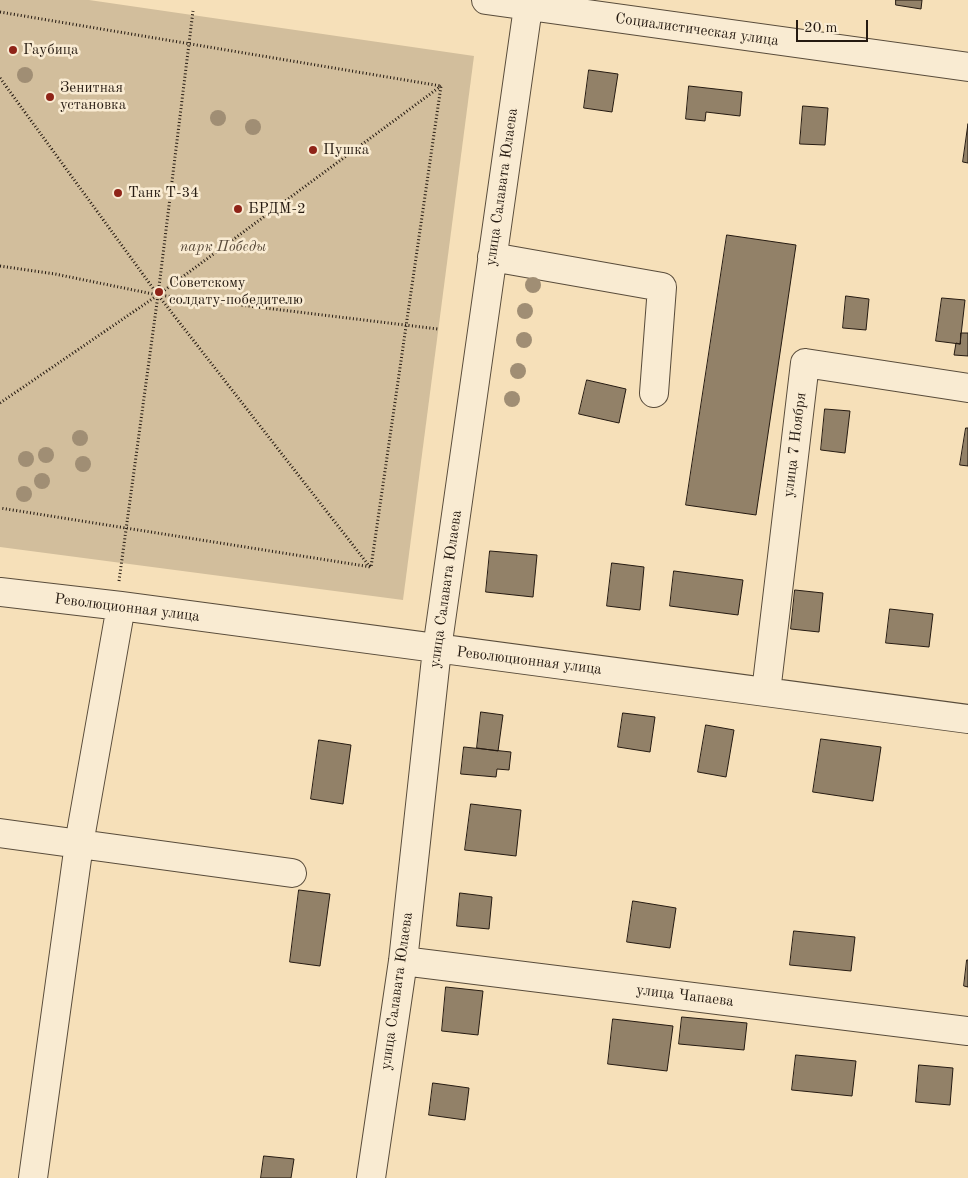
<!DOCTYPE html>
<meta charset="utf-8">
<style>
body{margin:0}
#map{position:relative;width:968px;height:1178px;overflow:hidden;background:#f6e0b9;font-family:"Old Standard TT",serif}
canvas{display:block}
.scale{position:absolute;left:796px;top:20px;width:72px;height:22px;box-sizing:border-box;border:2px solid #251a11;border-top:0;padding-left:6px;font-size:15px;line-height:18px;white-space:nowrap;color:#251a11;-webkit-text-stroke:4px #f9ebd2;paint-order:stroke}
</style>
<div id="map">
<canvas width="968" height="1178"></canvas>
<div class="scale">20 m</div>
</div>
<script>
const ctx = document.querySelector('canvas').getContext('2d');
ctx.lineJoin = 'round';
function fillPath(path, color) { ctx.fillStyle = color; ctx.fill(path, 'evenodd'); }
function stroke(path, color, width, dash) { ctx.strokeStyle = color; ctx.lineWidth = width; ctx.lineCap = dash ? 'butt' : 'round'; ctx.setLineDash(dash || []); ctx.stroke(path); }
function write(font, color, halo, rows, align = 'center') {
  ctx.font = font + ' "Old Standard TT",serif'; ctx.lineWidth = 5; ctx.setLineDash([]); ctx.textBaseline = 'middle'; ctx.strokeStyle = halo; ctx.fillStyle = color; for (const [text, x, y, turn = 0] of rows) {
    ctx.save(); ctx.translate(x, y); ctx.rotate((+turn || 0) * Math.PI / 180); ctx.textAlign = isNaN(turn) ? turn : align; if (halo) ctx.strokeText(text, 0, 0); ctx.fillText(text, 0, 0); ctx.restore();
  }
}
fillPath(new Path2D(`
 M0 0H89L474 56 403 600 0 547Z`), '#d2be9c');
const building = new Path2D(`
 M896 0H922L921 9 896 5Z
 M589 70 618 74 612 112 584 108Z
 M689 86 742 92 740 116 706 112 705 121 686 119Z
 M803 106 828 108 825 145 800 144Z
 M968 124V163L963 162Z
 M727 235 796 245 756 515 686 505Z
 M846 296 869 299 866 330 843 328Z
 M942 298 965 300 960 344 936 341Z
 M961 333H968V356L954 355 956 343 960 344Z
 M587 380 626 389 619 423 579 414Z
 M825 409 850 411 845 453 821 450Z
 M966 428H968V466L960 465Z
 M490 551 537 555 533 597 486 592Z
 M612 563 644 567 640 610 607 606Z
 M674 571 743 580 738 615 670 606Z
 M795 590 823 593 819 632 791 629Z
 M890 609 933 614 929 647 886 643Z
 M481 712 503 715 498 751 477 748Z
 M623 713 655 717 650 752 618 747Z
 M706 725 734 730 726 777 698 772Z
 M821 739 881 747 873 801 813 792Z
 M319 740 351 745 343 804 311 799Z
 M464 747 511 752 509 770 497 769 496 777 461 774Z
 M471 804 521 810 516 856 465 850Z
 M299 890 330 894 320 966 290 962Z
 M460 893 492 897 489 929 457 926Z
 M633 901 676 908 670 948 627 942Z
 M794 931 855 937 851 971 790 965Z
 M967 960H968V987L964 986Z
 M446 987 483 991 478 1035 442 1031Z
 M682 1017 747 1023 744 1050 679 1044Z
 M613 1019 673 1026 667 1071 608 1064Z
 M796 1055 856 1061 852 1096 792 1090Z
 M919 1065 953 1068 950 1105 916 1102Z
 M433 1083 469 1088 465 1120 429 1115Z
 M264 1156 294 1159 291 1178H261Z`);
fillPath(building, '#928168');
stroke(building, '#251a11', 1);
const minor = new Path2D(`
 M486 0 968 67
 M492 257 662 287 654 393
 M0 592 121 606 968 719
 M766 692 805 363 968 388
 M0 833 292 873
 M403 961 968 1031
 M33 1178 79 844 121 606
 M371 1178 403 961 437 649 529 0`);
stroke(minor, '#594c3b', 30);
stroke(new Path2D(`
 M0 12 441 86 371 567 0 508
 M0 78 158 295 370 567
 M0 266 55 274 158 295 438 329
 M0 403 158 295 441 86
 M119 581 158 295 193 11`), '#251a11', 3, [1, 2.5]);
stroke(minor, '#f9ebd2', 28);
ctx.fillStyle = '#a08e74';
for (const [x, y] of [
 [25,75],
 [218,118],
 [253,127],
 [533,285],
 [525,311],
 [524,340],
 [518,371],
 [512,399],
 [80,438],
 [46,455],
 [26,459],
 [83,464],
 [42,481],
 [24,494]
]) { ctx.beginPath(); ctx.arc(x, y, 8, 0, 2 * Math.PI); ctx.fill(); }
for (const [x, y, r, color] of [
 [13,50,5,"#8f2418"],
 [50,97,5,"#8f2418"],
 [313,150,5,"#8f2418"],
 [118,193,5,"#8f2418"],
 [238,209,5,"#8f2418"],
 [159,292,5,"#8f2418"]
]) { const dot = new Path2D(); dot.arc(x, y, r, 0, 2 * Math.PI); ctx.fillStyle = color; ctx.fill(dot); stroke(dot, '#f9ebd2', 2); }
write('15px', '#251a11', '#f9ebd2', [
 ["Социалистическая улица",697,30,8],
 ["улица Салавата Юлаева",502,187,-82],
 ["улица 7 Ноября",795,445,-83],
 ["улица Салавата Юлаева",446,589,-82],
 ["Революционная улица",127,608,7],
 ["Революционная улица",529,661,7],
 ["улица Салавата Юлаева",397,991,-82],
 ["улица Чапаева",685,996,7]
]);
write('15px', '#251a11', '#f9ebd2', [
 ["Гаубица",23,50],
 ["Зенитная",60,88],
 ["установка",60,105],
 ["Пушка",323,150],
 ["Танк Т-34",128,193],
 ["БРДМ-2",248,209],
 ["Советскому",169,283],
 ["солдату-победителю",169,300]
], 'left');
write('italic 15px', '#594b3b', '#f9ebd2', [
 ["парк Победы",223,247]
]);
</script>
